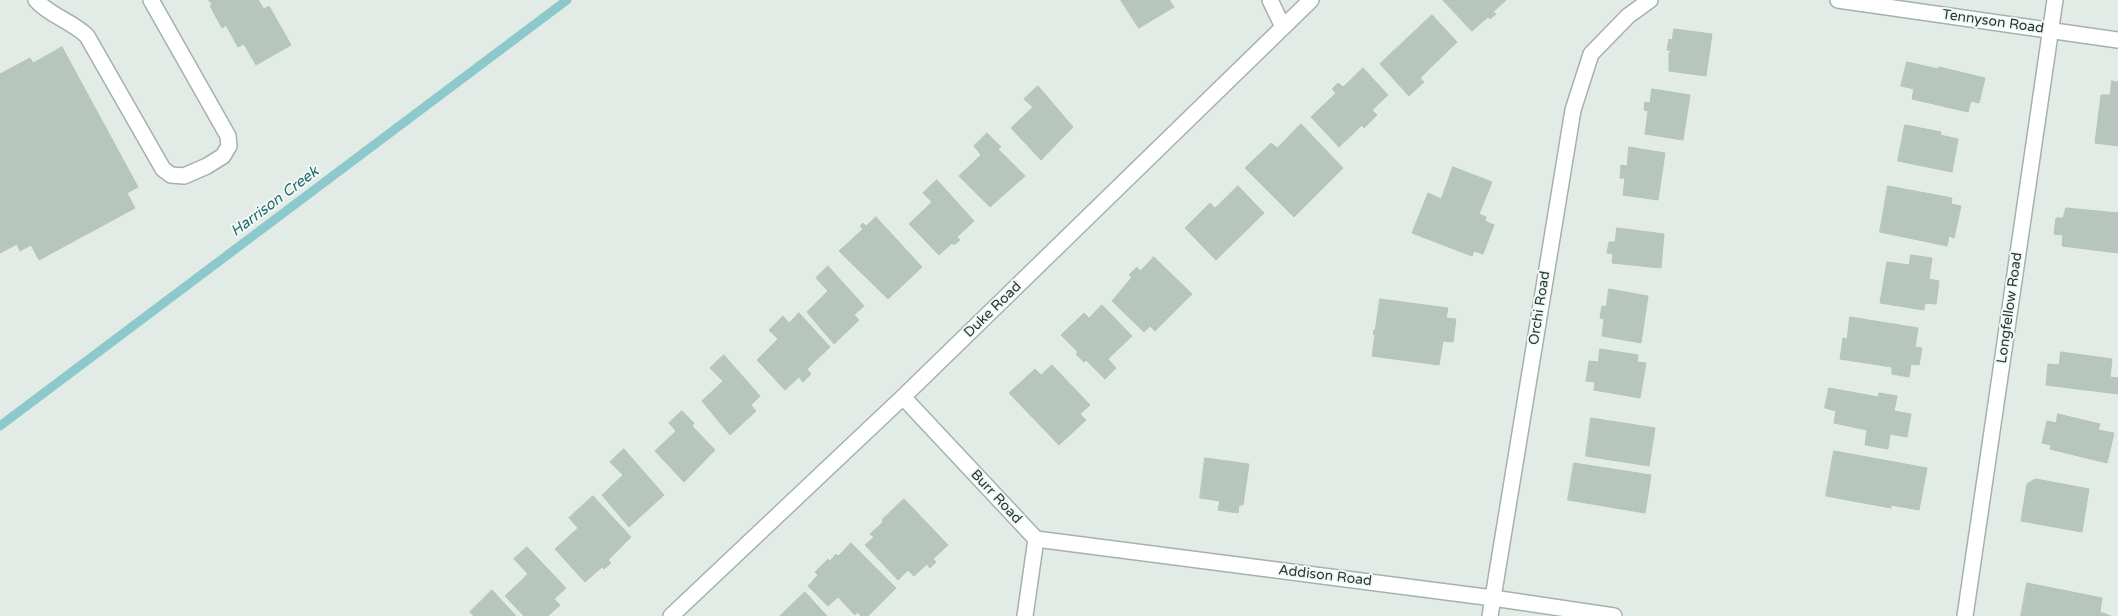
<!DOCTYPE html>
<style>
body{margin:0}
canvas{display:block;background:#e2ebe6}
</style>
<canvas width="2118" height="616"></canvas>
<script>
const ctx = document.querySelector('canvas').getContext('2d');
ctx.lineJoin = 'round';
function stroke(path, color, width, dash) { ctx.strokeStyle = color; ctx.lineWidth = width; ctx.lineCap = dash ? 'butt' : 'round'; ctx.setLineDash(dash || []); ctx.stroke(path); }
function fillPath(path, color) { ctx.fillStyle = color; ctx.fill(path, 'evenodd'); }
function write(font, color, halo, rows, align = 'center') {
  ctx.font = font + ' "Varela Round",sans-serif'; ctx.lineWidth = 4; ctx.setLineDash([]); ctx.textBaseline = 'middle'; ctx.strokeStyle = halo; ctx.fillStyle = color; for (const [text, x, y, turn = 0] of rows) {
    ctx.save(); ctx.translate(x, y); ctx.rotate((+turn || 0) * Math.PI / 180); ctx.textAlign = isNaN(turn) ? turn : align; if (halo) ctx.strokeText(text, 0, 0); ctx.fillText(text, 0, 0); ctx.restore();
  }
}
stroke(new Path2D(`
 M0 426 567 0`), '#8dc8cc', 9);
const building = new Path2D(`
 M209 0H258L264 9 269 6 291 45 256 65 244 44 238 47 226 25 222 28 210 6 212 5Z
 M1121 0H1169L1174 7 1139 28Z
 M1443 0H1506L1493 12 1496 14 1490 19 1488 17 1472 31Z
 M1432 15 1457 42 1420 78 1424 82 1409 96 1380 64Z
 M1674 29 1712 34 1706 76 1669 71V53L1672 51 1667 50 1669 39 1672 40Z
 M62 47 138 187 127 193 135 208 39 260 31 245 20 251 17 244 0 253V74L30 58 33 63Z
 M1907 62 1938 69 1939 67 1985 78 1979 103 1971 101 1968 112 1912 99 1914 89 1901 86Z
 M1363 68 1388 95 1372 110 1377 115 1364 128 1362 125 1339 147 1311 117 1336 93 1332 89 1338 83 1343 87Z
 M2112 81 2118 82V146L2095 143 2101 95H2110Z
 M1038 86 1073 127 1041 160 1011 128 1033 107 1024 99Z
 M1652 89 1690 95 1683 140 1645 134 1648 111 1644 110 1645 102 1650 103Z
 M1301 124 1343 168 1294 217 1245 168 1271 143 1277 148Z
 M1905 125 1941 132 1940 135 1958 139 1952 172 1898 161Z
 M987 133 1001 147 998 149 1025 176 990 207 959 176 981 155 974 146Z
 M1629 147 1665 153 1658 200 1623 195 1625 178H1620L1621 165 1627 166Z
 M1453 167 1492 182 1479 214 1486 217 1485 221 1494 225 1483 254 1474 251 1472 256 1412 233 1428 193 1441 199Z
 M937 180 974 221 957 237 960 240 954 245 952 243 939 255 909 224 932 202 923 193Z
 M1238 186 1264 213 1216 260 1185 228 1210 203 1215 208Z
 M1888 186 1952 198 1951 204 1961 206 1954 238 1949 236 1947 246 1880 232Z
 M2066 208 2118 213V253L2062 246 2063 235 2054 234 2056 218H2063Z
 M876 217 922 267 888 299 839 251 863 229 860 226 863 223 866 226Z
 M1617 228 1664 234 1661 268 1612 263 1613 254 1607 253 1609 242H1615Z
 M1911 255 1932 258 1929 279 1939 281 1936 304 1925 303 1924 310 1880 303 1887 262 1909 265Z
 M1154 257 1192 294 1155 331 1150 326 1144 332 1112 301 1132 277 1129 275 1137 267 1140 271Z
 M828 266 864 306 854 315 859 320 834 344 807 312 828 291 816 278Z
 M1609 289 1648 296 1641 343 1602 336 1604 319 1600 318 1602 306 1606 307Z
 M1380 299 1448 308 1446 318 1456 319 1453 342 1443 341 1439 365 1372 356 1375 335 1373 334 1374 330H1375Z
 M1102 305 1132 336 1108 359 1116 368 1105 379 1086 360 1084 362 1076 354 1078 352 1061 335 1084 313 1089 318Z
 M799 313 830 347 807 369 811 374 803 382 799 377 785 390 757 360 778 339 769 330 783 316 789 323Z
 M1850 317 1918 328 1915 347 1922 348 1919 365 1911 364 1909 377 1892 374V367L1840 359 1843 338 1847 339Z
 M1600 349 1638 355 1637 362 1646 363 1640 398 1594 390 1595 382 1586 381 1589 361 1598 362Z
 M2061 352 2112 359 2110 377 2118 378V394L2046 385 2048 364 2059 365Z
 M724 355 760 396 751 405 756 411 730 435 702 401 723 381 710 368Z
 M1052 365 1090 405 1080 414 1086 420 1059 445 1009 393 1035 369 1041 375Z
 M1829 388 1878 397 1879 393 1897 396 1894 411 1911 414 1907 437 1890 434 1888 449 1865 445 1867 430 1834 423 1836 411 1825 408Z
 M682 411 694 423 692 426 715 450 684 482 655 451 676 431 669 423Z
 M2058 414 2100 424 2098 430 2114 433 2107 463 2050 449 2051 445 2042 443 2047 421 2056 423Z
 M1591 418 1655 428 1649 466 1586 456Z
 M624 449 664 495 629 527 602 495 623 475 610 462Z
 M1834 451 1927 468 1919 510 1891 505V508L1826 496Z
 M1205 458 1249 464 1243 505H1239L1238 513 1218 510 1220 501 1200 498Z
 M1574 463 1651 475 1645 513 1568 500Z
 M2036 479 2089 489 2082 532 2021 521 2027 484Z
 M593 496 631 537 608 560 611 563 604 569 602 567 585 582 555 549 578 528 569 518Z
 M904 499 948 545 933 559 936 562 930 568 927 564 914 576 908 570 898 580 865 545 874 537 870 534 883 522 882 520Z
 M851 543 896 588 868 616H861L857 612 855 615 838 597 828 606 808 586 818 575 815 572 828 559 830 561 836 554 838 556Z
 M527 547 566 588 554 599 560 605 548 616H524L505 596 528 574 514 559Z
 M2027 583 2102 598 2100 612 2111 616H2021Z
 M492 590 516 616H474L470 612Z
 M805 592 827 616H780Z`);
fillPath(building, '#b7c5bf');
stroke(building, '#b4c4bc', 1);
const minor = new Path2D(`
 M36 0C50 16 72 21 87 36L163 169 171 175 184 176 207 166 223 156 229 146 228 136 151 0
 M1270 0 1283 27
 M1838 0 2118 40
 M903 397 1036 539 1025 616
 M1036 539 1493 598 1614 616
 M671 616 903 397 1311 0
 M1490 616 1573 110 1591 54 1628 16 1650 0
 M1965 616 2055 0`);
stroke(minor, '#a5b2ac', 18);
stroke(minor, '#fff', 15);
write('14px', '#233a32', '#f2f8f4', [
 ["Tennyson Road",1993,22,8],
 ["Orchi Road",1540,308,-81],
 ["Longfellow Road",2010,308,-82],
 ["Duke Road",993,310,-44],
 ["Burr Road",996,497,47],
 ["Addison Road",1325,576,7]
]);
write('italic 15px', '#226b72', '#f2f8f4', [
 ["Harrison Creek",275,202,-37]
]);
</script>
